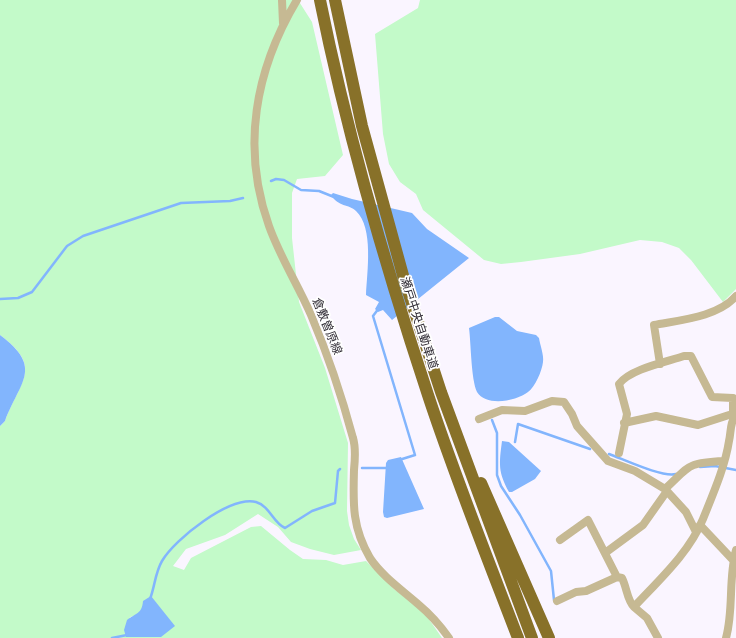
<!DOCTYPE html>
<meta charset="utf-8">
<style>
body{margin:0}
canvas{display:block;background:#faf5ff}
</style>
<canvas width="736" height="638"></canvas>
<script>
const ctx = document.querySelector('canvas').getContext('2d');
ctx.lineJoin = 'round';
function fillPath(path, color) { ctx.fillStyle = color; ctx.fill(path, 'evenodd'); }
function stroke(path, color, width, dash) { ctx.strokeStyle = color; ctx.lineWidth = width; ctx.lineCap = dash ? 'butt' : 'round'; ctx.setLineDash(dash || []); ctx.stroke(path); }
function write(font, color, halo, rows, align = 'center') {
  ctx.font = font + ' Lato,"Noto Sans JP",sans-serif'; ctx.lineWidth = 3.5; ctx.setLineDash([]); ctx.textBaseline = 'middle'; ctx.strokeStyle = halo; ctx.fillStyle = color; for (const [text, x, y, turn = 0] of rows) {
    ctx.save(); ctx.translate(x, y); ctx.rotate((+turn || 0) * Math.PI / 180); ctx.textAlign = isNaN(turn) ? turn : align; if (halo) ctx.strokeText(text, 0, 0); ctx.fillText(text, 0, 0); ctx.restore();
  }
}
fillPath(new Path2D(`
 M0 0H298L312 22 343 155 325 176 297 179 292 193V238L299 302 325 368 348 443 347 511 349 525 354 539 361 550 334 555 310 549 291 542 278 527 258 514 225 535 186 549 173 566 184 570 191 558 251 527 261 526 290 550 303 559 326 560 343 565 366 561 394 589 424 612 442 638H0V426L5 421C20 380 44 368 0 335ZM143 608 161 637H126L130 617 138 615Z
 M420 0H736V289L723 302 691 260 679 248 662 242 640 240 580 254 521 262 501 264 484 260 423 210 416 194 400 182 389 164 383 134 375 34 418 8Z`), '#c3fac9');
fillPath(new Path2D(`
 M333 193 352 199 412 213 427 229 469 258 392 320 383 310 378 312 375 309 379 302 366 295C367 272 374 228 356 211 349 204 338 207 331 195Z
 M495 317H499L517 331 536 335 539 338C540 345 544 355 543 362 542 371 535 387 528 392 517 401 486 407 477 392 471 379 471 343 469 328Z
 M0 335C44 368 20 381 5 421L0 426Z
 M502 441 509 442 541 471 535 479 512 492H509C498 472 499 464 502 441Z
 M401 457 424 509 387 518 384 517 383 512 386 463 388 460Z
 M151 596 175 626 161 637H126L124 630 127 620C136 613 142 614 143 601Z`), '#82b5fd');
stroke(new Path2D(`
 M271 181 276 179 284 180 301 190 319 191 334 197
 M0 299 18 298 32 292 67 246 83 236 181 203 230 201 243 198
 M379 308 373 316 415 455 399 460
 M492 420 497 433V475L501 486 520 515 551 571 554 600
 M515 442 518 424 590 449
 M609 454C623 459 663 478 676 474
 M700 467 715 466 736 470
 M362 468H388
 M150 599C155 586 155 573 162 561 175 539 229 496 256 502 270 506 273 523 285 528L312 511 335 503 338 471 340 469
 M112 638 127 635`), '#82b5fd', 2.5);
stroke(new Path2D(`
 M282 0 283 23
 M297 0C255 70 241 148 269 226 280 257 298 285 311 315 328 355 342 397 353 438 356 448 355 460 354 470 353 504 352 527 370 558 382 576 402 590 418 604 430 614 440 625 449 638
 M660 364 654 325C680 320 718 317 736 296
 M479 419 502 410 525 411 552 401 564 402 572 414 577 426 608 461 635 471 665 489C691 465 686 463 724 461
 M624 423 656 416 698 425 729 415 735 416
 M619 453 627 414 619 384C630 369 666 362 684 356H691L712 397 733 398V416
 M665 489 686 512 696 532
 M700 525 733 560
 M560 540 588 520 617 577 622 578C627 588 627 600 634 607
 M605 553 643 525 667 491
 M557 601 576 592 586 591 617 577
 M658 638 647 618 634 607C659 580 689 553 703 519 713 494 725 467 729 441 731 433 730 421 736 415
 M726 638C734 609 728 579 736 550`), '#c6b993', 8);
stroke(new Path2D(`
 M320 0C347 134 385 265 428 395 455 477 487 557 518 638
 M335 0 362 126 404 279 441 392 532 638
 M481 483 549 638`), '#887129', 12);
write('12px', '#322e37', '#fff', [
 ["瀬戸中央自動車道",419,323,72],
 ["倉敷曽原線",327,326,68]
]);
</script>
